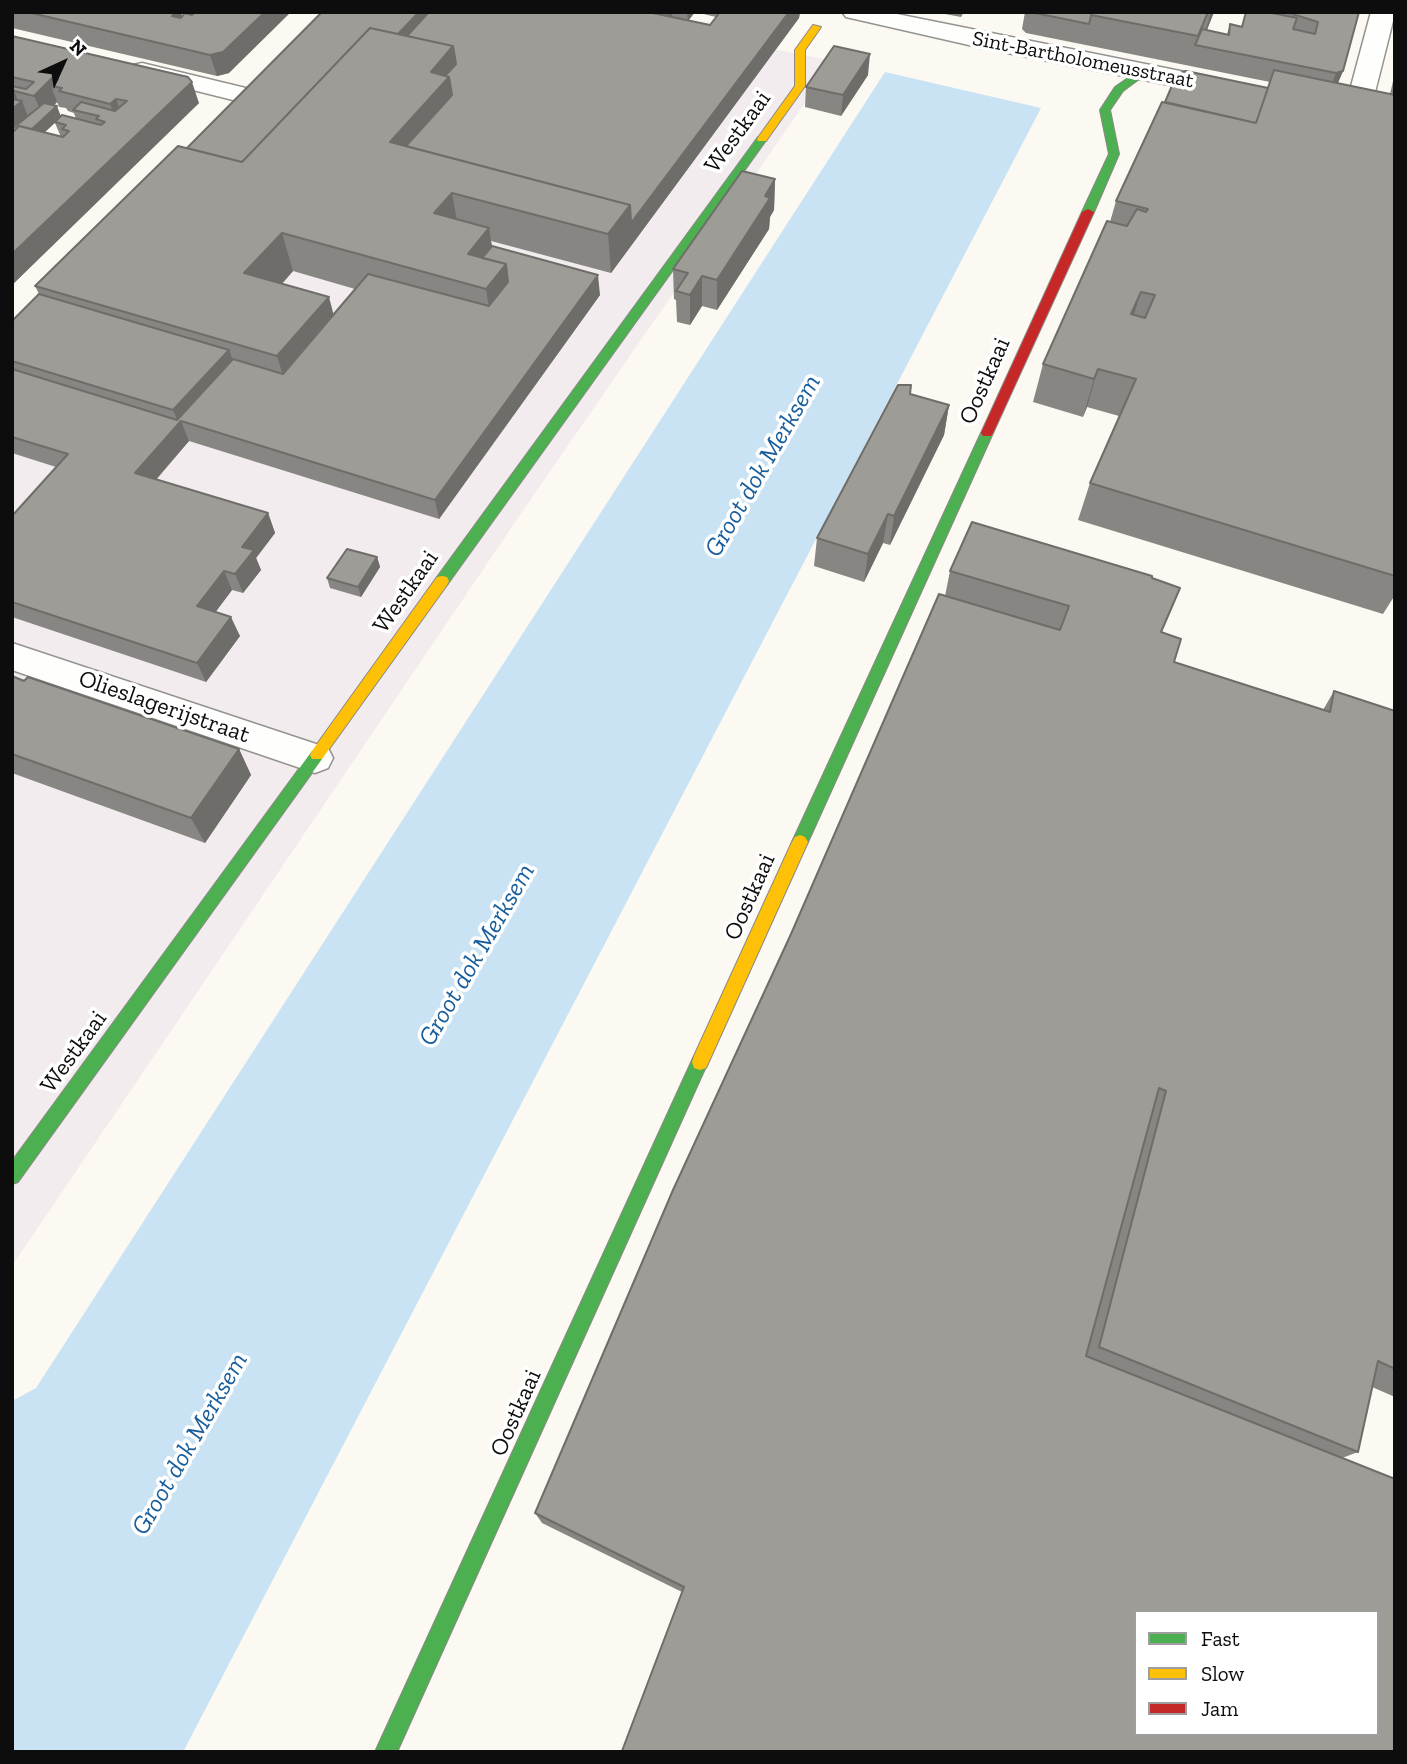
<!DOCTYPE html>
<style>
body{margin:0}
#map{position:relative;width:1407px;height:1764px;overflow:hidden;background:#fbf9f1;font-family:"Zilla Slab",serif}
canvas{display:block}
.frame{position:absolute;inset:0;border:14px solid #0d0d0d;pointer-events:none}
.legend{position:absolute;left:1134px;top:1610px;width:245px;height:126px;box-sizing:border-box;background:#fff;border:2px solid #9e9e9e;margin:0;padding:9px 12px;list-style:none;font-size:21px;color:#0d0d0d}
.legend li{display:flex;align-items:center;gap:14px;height:35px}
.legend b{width:35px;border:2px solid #9e9e9e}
.north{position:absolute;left:28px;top:28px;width:70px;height:70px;-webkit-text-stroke:5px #fff;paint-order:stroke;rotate:45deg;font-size:19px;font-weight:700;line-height:28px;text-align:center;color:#0d0d0d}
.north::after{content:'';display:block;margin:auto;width:24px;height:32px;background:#0d0d0d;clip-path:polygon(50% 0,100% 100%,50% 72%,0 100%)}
</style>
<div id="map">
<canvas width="1407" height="1764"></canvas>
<div class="frame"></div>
<ul class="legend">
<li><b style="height:9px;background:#4caf50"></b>Fast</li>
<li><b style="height:9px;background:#ffc107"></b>Slow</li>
<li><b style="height:9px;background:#c62828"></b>Jam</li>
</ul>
<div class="north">N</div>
</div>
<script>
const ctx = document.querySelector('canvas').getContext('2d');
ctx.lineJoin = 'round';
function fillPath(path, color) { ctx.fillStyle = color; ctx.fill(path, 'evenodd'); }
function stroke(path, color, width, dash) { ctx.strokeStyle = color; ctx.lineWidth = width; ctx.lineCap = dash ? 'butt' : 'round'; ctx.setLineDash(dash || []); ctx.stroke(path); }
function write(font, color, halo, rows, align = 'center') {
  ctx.font = font + ' "Zilla Slab",serif'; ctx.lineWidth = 7; ctx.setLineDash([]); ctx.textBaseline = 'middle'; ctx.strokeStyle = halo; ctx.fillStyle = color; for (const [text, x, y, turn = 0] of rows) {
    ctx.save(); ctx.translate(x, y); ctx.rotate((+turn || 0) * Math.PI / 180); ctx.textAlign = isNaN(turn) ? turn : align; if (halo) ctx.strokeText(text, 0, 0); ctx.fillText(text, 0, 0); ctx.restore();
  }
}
fillPath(new Path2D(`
 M584 12 834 61 526 506 12 1266V352Z`), '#f2ecee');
fillPath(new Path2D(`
 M885 72 1041 108 183 1752H12V1401L36 1388Z`), '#c9e3f4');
const street = new Path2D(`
 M842 12H887L1225 80 1234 83 1238 88 1234 93 1225 96 982 48 846 17Z
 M1371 12 1395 13 1369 116 1365 121H1347L1343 116Z
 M142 63 258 91 262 96 258 101 249 104 133 75 130 70 133 65Z
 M12 643 328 748 333 758 328 768 315 773 12 670Z`);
const fast = new Path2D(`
 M1141 69 1150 71 1123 91 1110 110 1119 154 1094 212 1084 214 1082 212 1109 154 1100 110 1115 87Z
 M758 137 767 139 447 585H437L435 581 437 577Z
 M987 429 993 433 808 842 805 847H795L792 842 981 433Z
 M317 749 322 751 324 755 322 759 18 1182 12 1184V1161L312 751Z
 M700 1054 706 1056 708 1062 397 1752H375L694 1056Z`);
const slow = new Path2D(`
 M813 25 821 27 805 50V86L766 141H758L757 139 795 86V50Z
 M442 576 447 577 449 581 447 585 322 759H312L310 755 312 751 437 577Z
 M800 835 805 837 808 842 706 1068 700 1070 694 1068 692 1062 694 1056 792 842 795 837Z`);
const jam = new Path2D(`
 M1088 209 1094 212 993 433 991 436H983L981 433 1082 212Z`);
stroke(street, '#949390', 3);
stroke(fast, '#8b8a86', 2);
stroke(slow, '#8b8a86', 2);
stroke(jam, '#8b8a86', 2);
fillPath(street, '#fefefd');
fillPath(fast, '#4caf50');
fillPath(slow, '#ffc107');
fillPath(jam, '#c62828');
fillPath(new Path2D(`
 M12 12H181L182 16 229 73 217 76 12 28Z
 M322 12H695L688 21 710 25 716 17 695 12H800L799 18 611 273 491 241 492 246 600 295 439 519 189 441 156 480 268 513 275 533 256 558 261 570 243 593 232 590 215 612 240 636 206 682 12 617V516L56 467 12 453V321L39 294 35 286 187 148ZM293 271 355 289 333 314 282 284Z
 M934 12H964L961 17Z
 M1025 12H1214L1207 30 1227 34 1230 24 1241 27 1269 12H1359L1343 71 1338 83 1390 94 1395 73V595L1383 614 1078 520 1090 483 1119 416 1087 407 1083 417 1033 402 1043 364 1110 222 1116 201 1165 102 1268 88 1270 82 1026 33 1022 29Z
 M12 36 199 103 12 285ZM57 102 59 107 66 108 68 111 74 113 76 119 61 116 54 105ZM55 123 61 137 44 133Z
 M868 75 841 116 805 107 806 87Z
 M775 179 774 210 770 217 769 229 717 310 702 306 690 325 677 322 676 300 674 299 673 269Z
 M910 394 949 405 944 435 890 545 883 543 864 582 814 566 817 538Z
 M377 557 380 567 361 597 330 588 327 578Z
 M950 571 1152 578 1161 632 1174 662 1323 710 1334 691 1395 711V1397L1372 1387 1358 1452 1342 1458 682 1592 542 1523 535 1513 791 934 945 596Z
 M12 676 239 749 251 775 205 843 12 773Z`), '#888682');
fillPath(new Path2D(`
 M176 12H181L186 29 172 16Z
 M265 12H291L229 73 217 76 210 55Z
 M419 12H452L413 54 392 41Z
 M666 12H672V18L666 26Z
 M687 12H695L688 21Z
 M789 12H800L799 18 611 273 608 234 630 205Z
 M1211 12H1214L1202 42Z
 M453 46 459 84 455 116 397 181 390 142 431 72Z
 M870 54 868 75 841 116 843 95Z
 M1343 71 1334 92 1328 94 1336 73Z
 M52 78 56 87 51 86 57 102 43 116 34 96Z
 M12 81 17 92 14 91 19 103 22 101 30 122 17 134 12 122Z
 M192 82 199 103 12 285V254Z
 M116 99 124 120 118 125 110 104Z
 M57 106 61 117 12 162V147Z
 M775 179 774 210 770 217 769 229 717 310V280Z
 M452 193 459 232 434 213Z
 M489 228 495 267 468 254Z
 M282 233 293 271 256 312 244 273Z
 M506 264 511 303 492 327 486 289Z
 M598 275 600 295 439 519 435 500Z
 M702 276V306L690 325V295Z
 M1141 292 1129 330 1131 314Z
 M329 297 339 335 289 395 277 356Z
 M229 350 240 380 181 421 189 441 144 493 135 473 179 424 173 410Z
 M1098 369 1087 407 1083 417 1094 379Z
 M949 405 944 435 890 545 894 516Z
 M268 513 275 533 256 558 261 570 243 593 235 574 242 547Z
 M888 514 883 543 864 582 868 554Z
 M377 557 380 567 361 597 358 587Z
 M224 571 232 590 206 625 197 606Z
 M231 617 240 636 206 682 197 663Z
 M239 749 251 775 205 843 191 818Z`), '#6f6d6a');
const building = new Path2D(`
 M27 12H176L172 16 181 18 185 13 192 15 195 12H265L223 52 210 55Z
 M322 12H419L398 34 370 28 242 162 187 148Z
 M429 12H648L710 25 720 12H789L631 223 630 205 406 146 452 95 449 77 445 76 456 64 453 46 407 36Z
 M1030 12H1092L1089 24Z
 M1092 12H1208L1198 36 1091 15Z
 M1246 12H1267L1297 18 1293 29 1315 34 1318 22 1286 12H1359L1343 71 1336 73 1195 45 1202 29 1229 35 1230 24 1242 27Z
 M370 28 453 46 431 72 449 77 390 142 630 205 608 234 452 193 434 213 489 228 468 254 506 264 486 289 282 233 244 273 329 297 277 356 35 286 178 146 242 162Z
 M12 36 188 77 192 82 12 254V133L19 126 63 137 69 131 62 129 66 125 55 122 62 115 101 125 105 122 96 119 99 116 73 110 81 102 115 111 127 101 116 99 110 104 59 91 62 88 51 86 58 79 52 78 34 96 14 91 12 92V86L26 89 34 82 12 77Z
 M834 46 870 54 843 95 806 87Z
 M1274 70 1395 95V576L1090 483 1136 379 1098 369 1094 379 1043 364 1107 221 1127 226 1137 209 1146 212 1148 209 1116 201 1162 102 1256 123ZM1141 292 1155 295 1145 318 1131 314Z
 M1186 71 1268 88 1256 123 1165 102 1177 74Z
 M12 99 22 101 12 109Z
 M44 103 57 106 32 129 19 126 12 133V129Z
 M742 171 775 179 765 196 770 198 717 280 702 276 690 295 676 291 688 273 673 269Z
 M492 246 598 275 435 500 181 421 135 473 268 513 242 547 254 550 235 574 224 571 197 606 231 617 197 663 12 602V516L68 454 12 437V369L177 420 233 359 283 374 368 274 489 306 508 282 506 264 482 258Z
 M39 294 229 350 173 410 12 361V321Z
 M898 385H911L910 394 949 405 894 516 888 514 868 554 817 538Z
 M972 522 1152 576V578L1180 588 1161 632 1181 639 1174 662 1330 712 1334 691 1395 711V1369L1378 1361 1358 1452 1099 1347 1166 1091 1159 1088 1086 1356 1395 1479V1752H624L622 1751 684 1587 535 1513 673 1190 791 934 939 594 1060 630 1069 606 950 571ZM1136 1612H1377V1734H1136Z
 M347 549 377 557 358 587 327 578Z
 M12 676 24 681 28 677 239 749 191 818 12 754Z`);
fillPath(building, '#9e9c97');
stroke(building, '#6f6d6a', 2);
write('21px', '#0d0d0d', '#fff', [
 ["Sint-Bartholomeusstraat",1083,60,11]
]);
write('24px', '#0d0d0d', '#fff', [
 ["Westkaai",738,132,-54],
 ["Oostkaai",985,381,-66],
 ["Westkaai",406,592,-55],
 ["Olieslagerijstraat",164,707,19],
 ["Oostkaai",750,897,-66],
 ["Westkaai",74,1052,-54],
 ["Oostkaai",516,1413,-66]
]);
write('italic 26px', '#195e9c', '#fff', [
 ["Groot dok Merksem",763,466,-60],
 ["Groot dok Merksem",477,955,-60],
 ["Groot dok Merksem",190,1444,-60]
]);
</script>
